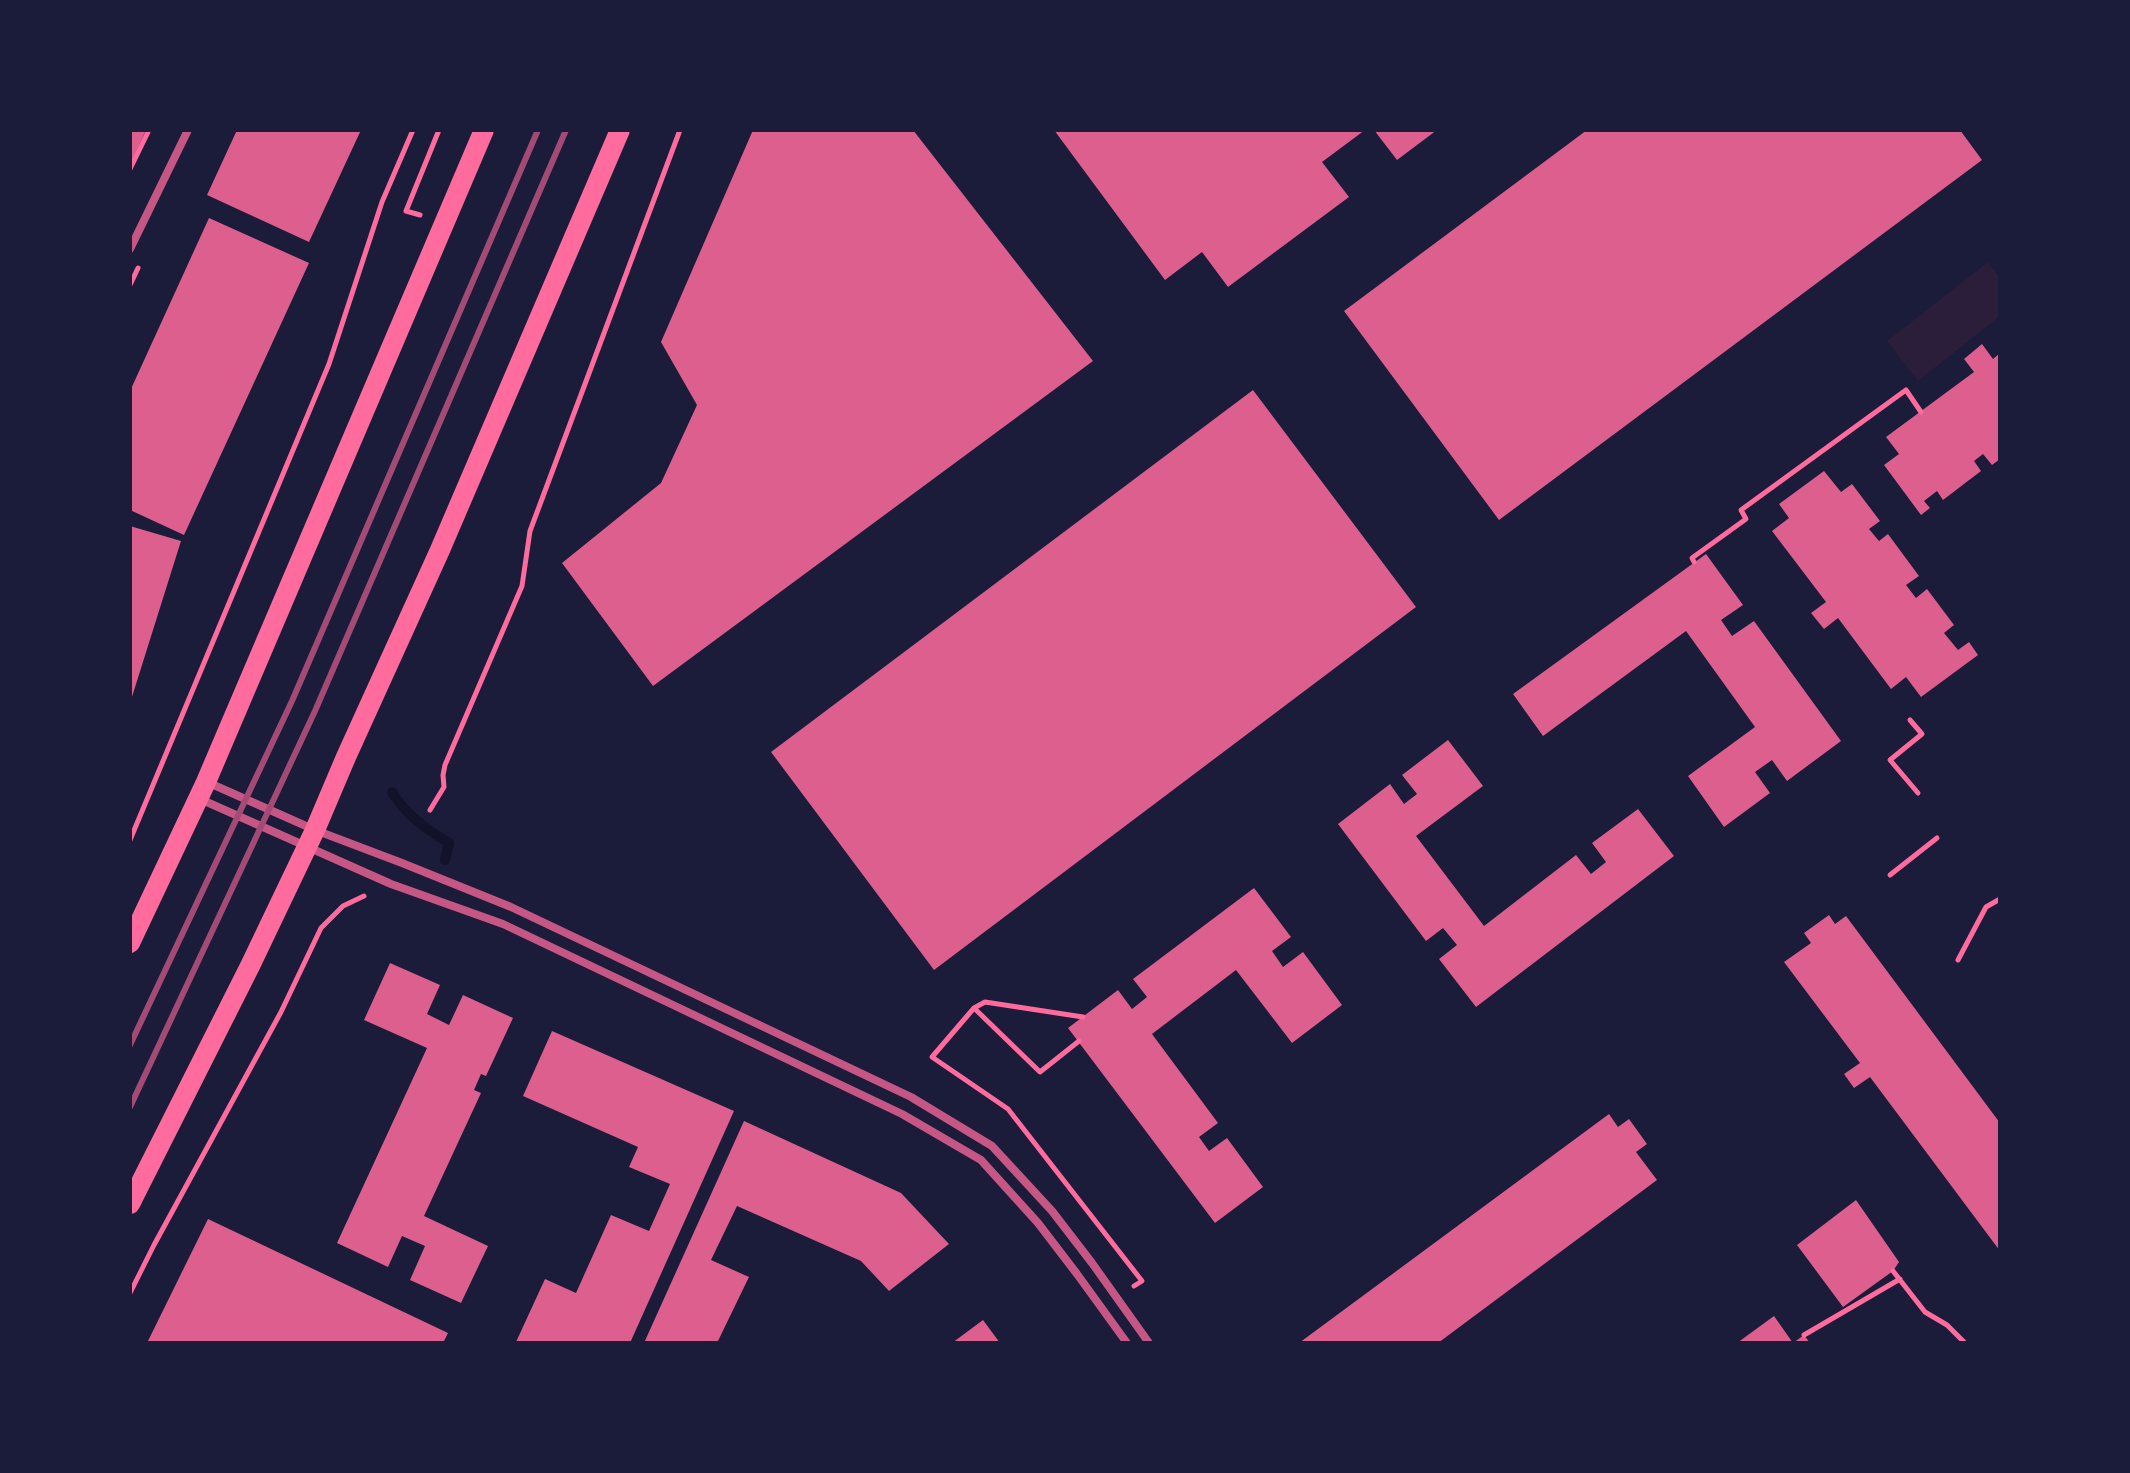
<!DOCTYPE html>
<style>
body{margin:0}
#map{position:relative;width:2130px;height:1473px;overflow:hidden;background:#1b1b3a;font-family:Karla,sans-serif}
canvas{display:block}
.frame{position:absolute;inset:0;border:132px solid #1b1b3a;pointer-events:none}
</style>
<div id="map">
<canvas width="2130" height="1473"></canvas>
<div class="frame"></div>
</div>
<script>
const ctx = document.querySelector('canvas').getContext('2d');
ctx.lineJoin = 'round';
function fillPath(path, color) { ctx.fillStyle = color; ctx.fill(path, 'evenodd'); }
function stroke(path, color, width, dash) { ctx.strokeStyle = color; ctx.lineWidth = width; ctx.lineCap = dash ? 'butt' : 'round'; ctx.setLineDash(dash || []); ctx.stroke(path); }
fillPath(new Path2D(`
 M1988 262 2000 278V316L1918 381 1887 341Z`), '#2a1e3b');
stroke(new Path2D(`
 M392 792C406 815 426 829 449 843L445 860`), '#12122b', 10);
fillPath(new Path2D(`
 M130 130H146L130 165Z
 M237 130H361L309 242 207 195Z
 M753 130H913L1093 361 653 686 562 563 661 483 697 405 661 342Z
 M1054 130H1365L1322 162 1349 197 1228 287 1202 252 1165 280Z
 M1374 130H1437L1397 160Z
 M1587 130H1960L1982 160 1499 520 1344 311Z
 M209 218 309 263 184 535 130 510V391Z
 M1982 344 1993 359 2000 353V459L1992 465 1983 454 1974 461 1981 471 1943 500 1937 491 1924 501 1930 508 1921 515 1884 465 1899 454 1886 437 1974 372 1964 359Z
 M1253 390 1416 607 934 970 771 752Z
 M1824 471 1841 492 1852 484 1880 521 1869 529 1879 541 1888 534 1919 576 1906 585 1916 598 1927 589 1954 625 1944 633 1958 650 1969 642 1978 655 1921 697 1906 677 1891 689 1838 618 1824 629 1811 613 1826 602 1772 531 1789 518 1779 504Z
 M130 526 181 541 131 700H130Z
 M1706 554 1743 605 1721 620 1732 636 1754 621 1841 741 1787 781 1772 760 1755 772 1770 793 1724 827 1688 776 1755 727 1686 631 1543 736 1513 694Z
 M1448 740 1483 786 1416 836 1484 926 1576 855 1591 874 1606 862 1592 843 1638 809 1674 856 1476 1007 1439 959 1457 945 1443 928 1426 941 1338 824 1390 784 1404 804 1417 794 1402 775Z
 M1254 888 1291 937 1272 951 1283 967 1303 952 1342 1005 1292 1043 1236 970 1152 1034 1218 1123 1199 1137 1209 1151 1227 1138 1263 1187 1215 1223 1068 1028 1118 990 1132 1009 1147 997 1133 979Z
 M1829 915 1835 924 1846 916 2000 1123V1251L1870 1077 1854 1088 1844 1074 1860 1063 1784 962 1811 943 1804 933Z
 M390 963 440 985 427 1014 449 1025 463 995 513 1018 486 1076 481 1074 474 1090 481 1093 424 1216 488 1246 461 1303 410 1280 425 1246 402 1236 388 1267 337 1243 427 1048 364 1020Z
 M552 1031 734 1111 630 1343 516 1342 545 1279 576 1293 611 1215 649 1231 670 1184 629 1167 638 1147 523 1096Z
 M1609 1114 1618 1127 1629 1119 1647 1144 1636 1152 1657 1180 1438 1343H1299Z
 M744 1121 901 1193 949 1244 889 1291 861 1261 737 1206 711 1260 749 1277 717 1343H644Z
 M1856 1200 1899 1262 1893 1271 1843 1307 1797 1245Z
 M208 1219 448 1333 443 1343H147Z
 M1774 1316 1793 1343 1804 1335 1810 1343H1737Z
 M983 1320 1000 1343H952Z`), '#dd5f8e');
stroke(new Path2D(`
 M130 169 149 130
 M420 215 406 211 439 130
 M130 285 138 268
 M1694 562 1692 558 1746 519 1741 510 1906 390 1921 412
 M1910 720 1922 734 1890 760 1918 793
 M430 810 444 787 443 775 445 765 522 586 530 531 680 130
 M130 840 329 364 382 202 413 130
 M1890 875 1937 838
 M1958 960 1986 907 2000 899
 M974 1008 1040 1072 1079 1041
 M1083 1017 985 1002 974 1008 932 1057 1008 1109 1142 1281 1134 1286
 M1893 1271 1925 1312 1947 1325 1965 1343
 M130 1293 154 1245 281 1012 321 928 343 906 364 896
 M1804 1335 1900 1279`), '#ff6b9d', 5);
stroke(new Path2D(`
 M130 249 188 130
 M207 782 315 830 402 863 511 907 911 1097 992 1146 1052 1211 1092 1263 1149 1343
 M200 799 391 884 503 924 902 1114 981 1160 1038 1223 1077 1274 1127 1343`), '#c65784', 8);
stroke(new Path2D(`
 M130 943 206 782 484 130
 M130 1204 250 966 315 830 346 757 440 550 620 130`), '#ff6b9d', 20);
stroke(new Path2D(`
 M130 1045 292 701 538 130
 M130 1107 315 711 566 130`), '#a44b75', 6);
</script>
